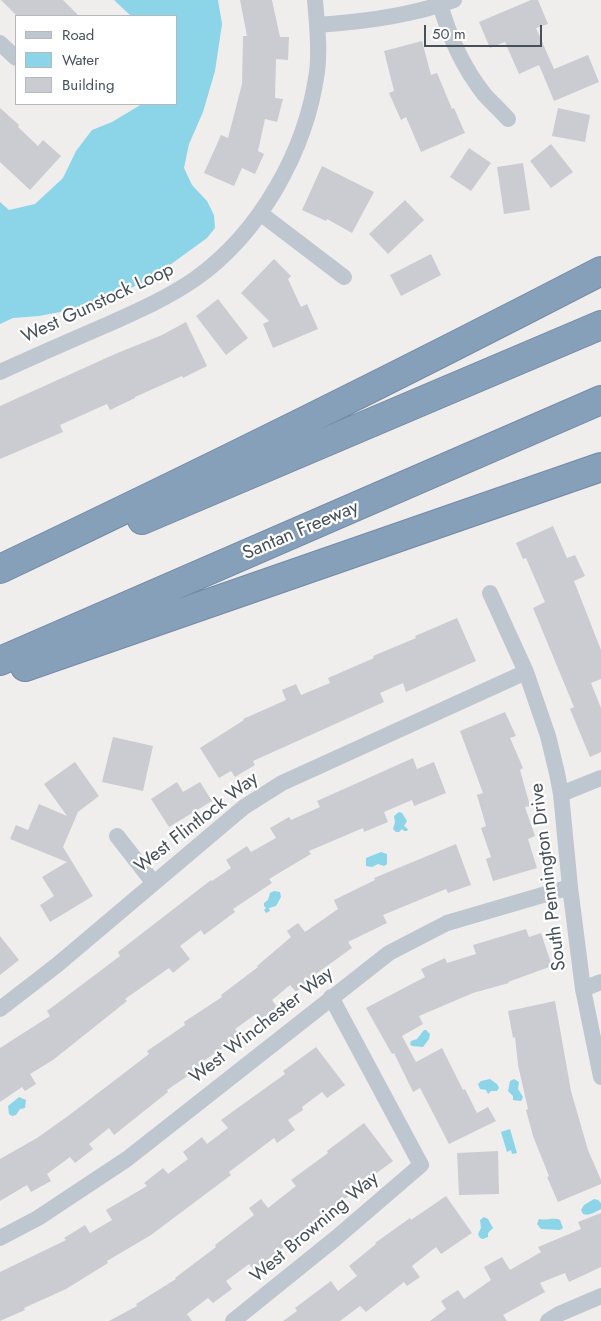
<!DOCTYPE html>
<style>
body{margin:0}
#map{position:relative;width:601px;height:1321px;overflow:hidden;background:#f0eded;font-family:Jost,sans-serif}
canvas{display:block}
.legend{position:absolute;left:15px;top:15px;width:162px;height:90px;box-sizing:border-box;background:#fff;border:1px solid #b5b9bd;margin:0;padding:6px 9px;list-style:none;font-size:15px;color:#465059}
.legend li{display:flex;align-items:center;gap:10px;height:25px}
.legend b{width:25px;border:1px solid #b5b9bd}
.scale{position:absolute;left:424px;top:25px;width:118px;height:22px;box-sizing:border-box;border:2px solid #465059;border-top:0;padding-left:6px;font-size:15px;line-height:18px;white-space:nowrap;color:#465059;-webkit-text-stroke:4px #fff;paint-order:stroke}
</style>
<div id="map">
<canvas width="601" height="1321"></canvas>
<ul class="legend">
<li><b style="height:6px;background:#bec7cf"></b>Road</li>
<li><b style="height:14px;background:#8cd4e7"></b>Water</li>
<li><b style="height:14px;background:#caccd2"></b>Building</li>
</ul>
<div class="scale">50 m</div>
</div>
<script>
const ctx = document.querySelector('canvas').getContext('2d');
ctx.lineJoin = 'round';
function fillPath(path, color) { ctx.fillStyle = color; ctx.fill(path, 'evenodd'); }
function stroke(path, color, width, dash) { ctx.strokeStyle = color; ctx.lineWidth = width; ctx.lineCap = dash ? 'butt' : 'round'; ctx.setLineDash(dash || []); ctx.stroke(path); }
function write(font, color, halo, rows, align = 'center') {
  ctx.font = font + ' Jost,sans-serif'; ctx.lineWidth = 4.5; ctx.setLineDash([]); ctx.textBaseline = 'middle'; ctx.strokeStyle = halo; ctx.fillStyle = color; for (const [text, x, y, turn = 0] of rows) {
    ctx.save(); ctx.translate(x, y); ctx.rotate((+turn || 0) * Math.PI / 180); ctx.textAlign = isNaN(turn) ? turn : align; if (halo) ctx.strokeText(text, 0, 0); ctx.fillText(text, 0, 0); ctx.restore();
  }
}
fillPath(new Path2D(`
 M114 0H218L222 24 215 71 203 112 189 144 184 168 192 185 207 201 214 215 215 228 207 238 152 278 92 306 39 316 13 318 0 324V202L9 210 35 204 63 178 76 151 92 130 112 122 142 104H176V16H131Z
 M399 812 402 813 407 821 404 826 408 829 407 831H404L402 829 399 832H396L393 829 395 822 394 816Z
 M381 852 387 854V864L384 866 378 864 372 867 366 866V858Z
 M274 891 280 892 281 897 276 906 269 908 270 911 266 913 264 910 266 908 264 906V903L268 900 270 893Z
 M424 1030H426L430 1034 429 1039 423 1047 412 1046 410 1044 411 1041 417 1039Z
 M490 1079 497 1084 499 1088 497 1091H491L488 1094 486 1090 480 1089 478 1084 481 1081Z
 M514 1079 519 1082 518 1089 523 1097 521 1101 513 1100V1096L508 1091 510 1081Z
 M19 1097 26 1100 25 1108 20 1109 16 1115 12 1116 9 1114 8 1106Z
 M510 1129 517 1153 512 1154 511 1150 507 1152 501 1132Z
 M594 1199 598 1200 601 1203V1209C595 1212 590 1216 583 1214L581 1210 584 1205Z
 M484 1217 488 1219 493 1228 488 1233V1237L483 1239 480 1238 478 1234 481 1228 480 1220Z
 M539 1219C546 1221 553 1217 560 1220L563 1228 560 1230 541 1229 537 1224Z`), '#8cd4e7');
fillPath(new Path2D(`
 M1 0H63L79 16H17Z
 M240 0H272L280 37H289L288 60 276 59 275 98 283 99 277 122 265 119 258 151 264 154 255 174 242 168 234 186 204 173 221 135 228 138 242 84 243 36H247Z
 M531 0H538L548 24 536 28 554 69 588 55 599 82 554 101 539 65 519 74 505 42 490 48 479 22Z
 M422 41 431 75 437 73 452 109 454 108 465 133 421 152 406 117 401 120 389 93 394 91 384 51Z
 M0 108 19 125 18 127 38 146 43 140 61 156 30 190 0 162Z
 M558 108 590 115 585 142 552 136Z
 M551 144 573 172 551 188 530 161Z
 M469 148 491 163 471 191 450 177Z
 M523 163 530 210 504 214 497 167Z
 M322 166 374 192 352 233 327 219 326 221 302 210Z
 M405 200 424 220 388 254 369 234Z
 M431 254 441 275 401 296 390 275Z
 M274 259 291 276 288 279 301 307 307 304 318 329 273 348 263 324 269 321 241 293Z
 M218 299 248 338 226 355 196 316Z
 M186 322 207 366 183 378 182 376 135 397V398L110 410 107 404 60 425 63 432 0 459V406L115 354 162 335Z
 M553 526 567 558 575 555 585 576 574 581 601 650V679L591 683 601 708V752L590 757 570 709 574 707 533 608 545 602 526 558 523 559 516 543Z
 M457 618 476 661 406 692 403 683 380 693 384 702 253 761 255 765 235 777 231 771 219 778 200 748 244 720 243 719 286 700 282 690 296 684 301 695 330 683 328 678 374 658 373 656 416 638 415 636Z
 M505 712 516 736 510 738 523 768 520 770 530 806 525 807 535 836 528 839 537 868 493 881 486 859 491 857 481 828 486 826 477 795 483 793 460 731Z
 M113 737 153 746 143 791 102 782Z
 M413 758 417 769 434 762 446 793 414 806 412 800 384 812 388 822 364 832 363 828 309 851 311 854 269 879 272 883 233 909 235 912 204 935 201 930 180 946 190 959 173 973 169 968 125 999 127 1001 53 1060 30 1074 36 1084 25 1091 22 1087 0 1102V1048L50 1016 47 1011 120 956 118 952 211 880 212 881 231 868 226 860 247 846 251 852 276 838 270 828 289 817 291 820 320 807 317 801Z
 M75 762 99 796 78 812 63 847 93 896 50 922 40 905 54 896 42 877 67 862 10 839 16 825 28 830 39 804 67 816 44 784Z
 M177 782 183 792 200 782 212 801 169 827 151 799Z
 M456 844 471 885 448 893 446 889 383 915 387 923 348 942 352 948 313 976 314 977 296 992 290 985 272 1000 277 1007 260 1020 256 1014 235 1029 240 1036 202 1062 204 1065 167 1090 168 1092 114 1135 109 1128 89 1144 93 1149 75 1163 70 1157 47 1174 51 1181 31 1192 27 1185 0 1201V1159L37 1138 68 1116 149 1054 147 1051 185 1025 184 1022 222 997 221 995 258 967 257 966 291 937 287 931 298 923 305 932 338 909 334 900 375 880 374 878Z
 M526 929 529 937 541 933 552 966 508 982 509 983 473 993 419 1016 423 1024 402 1036 416 1062 442 1048 463 1090 465 1089 477 1113 488 1107 496 1121 449 1144 420 1088 413 1092 394 1053 392 1054 366 1008 425 977 421 969 445 958 447 963 476 954 473 945Z
 M0 936 19 960 0 975Z
 M555 1001 571 1091 588 1150 601 1180V1184L558 1202 547 1177 549 1176 533 1136 526 1110 528 1109 518 1065 515 1037 513 1038 508 1011Z
 M316 1047 345 1085 327 1098 322 1092 302 1107 303 1110 288 1120 295 1130 277 1143 274 1138 229 1172 231 1175 151 1235 107 1261 108 1263 66 1289 24 1308 25 1310 0 1321V1272L66 1240 64 1238 85 1225 90 1233 112 1220 106 1210 147 1186 144 1183 163 1168 168 1174 188 1159 183 1152 202 1137 207 1144 228 1128 221 1120 285 1074 283 1071Z
 M364 1123 393 1161 352 1191 353 1193 312 1222 314 1224 254 1270 249 1264 226 1281 232 1289 213 1303 208 1298 187 1314 192 1321H109L137 1306 136 1304 176 1279 175 1278 216 1247 215 1245 254 1215 249 1208 261 1199 268 1208 296 1186 291 1180 328 1153 327 1151Z
 M498 1151 499 1194 459 1195 457 1153Z
 M446 1196 472 1233 441 1254 436 1247 412 1266 420 1277 407 1286 404 1282 366 1312 360 1306 340 1321H283L297 1311 295 1308 331 1281 338 1291 357 1276 349 1266 376 1244 375 1243 410 1218 411 1220Z
 M601 1213V1267L569 1282 565 1273 540 1283 545 1292 503 1315 507 1321H430L446 1309 441 1301 458 1290 464 1299 491 1280 484 1267 502 1257 510 1270 541 1252 538 1247 581 1229 578 1222Z`), '#caccd2');
const motorway = new Path2D(`
 M142 520 601 325
 M0 569C202 473 402 374 601 271
 M0 661 601 400
 M25 667 601 467`);
stroke(motorway, '#728ba6', 30);
stroke(new Path2D(`
 M439 0C448 34 462 66 484 94 491 102 500 110 508 119
 M317 25C363 22 411 16 454 0
 M0 43 16 58
 M260 213 344 277
 M0 372C37 355 74 339 111 323 140 310 169 297 195 279 260 233 306 151 317 72 320 49 317 23 315 0
 M490 593 526 672 548 736 557 773 561 794 570 887 583 989 601 1077
 M561 794 601 778
 M117 836 153 882
 M583 989 601 982
 M0 1009 57 965 244 807 282 783 526 672
 M0 1238 38 1218 127 1159 389 953 447 923 570 887
 M233 1321 336 1238 421 1165 331 997
 M548 1321 559 1314 601 1296`), '#bec7cf', 16);
stroke(motorway, '#87a0ba', 28);
write('19px', '#465059', '#fff', [
 ["West Gunstock Loop",98,304,-25],
 ["Santan Freeway",301,531,-23],
 ["West Flintlock Way",197,823,-38],
 ["South Pennington Drive",549,877,-97],
 ["West Winchester Way",262,1026,-38],
 ["West Browning Way",315,1228,-40]
]);
</script>
